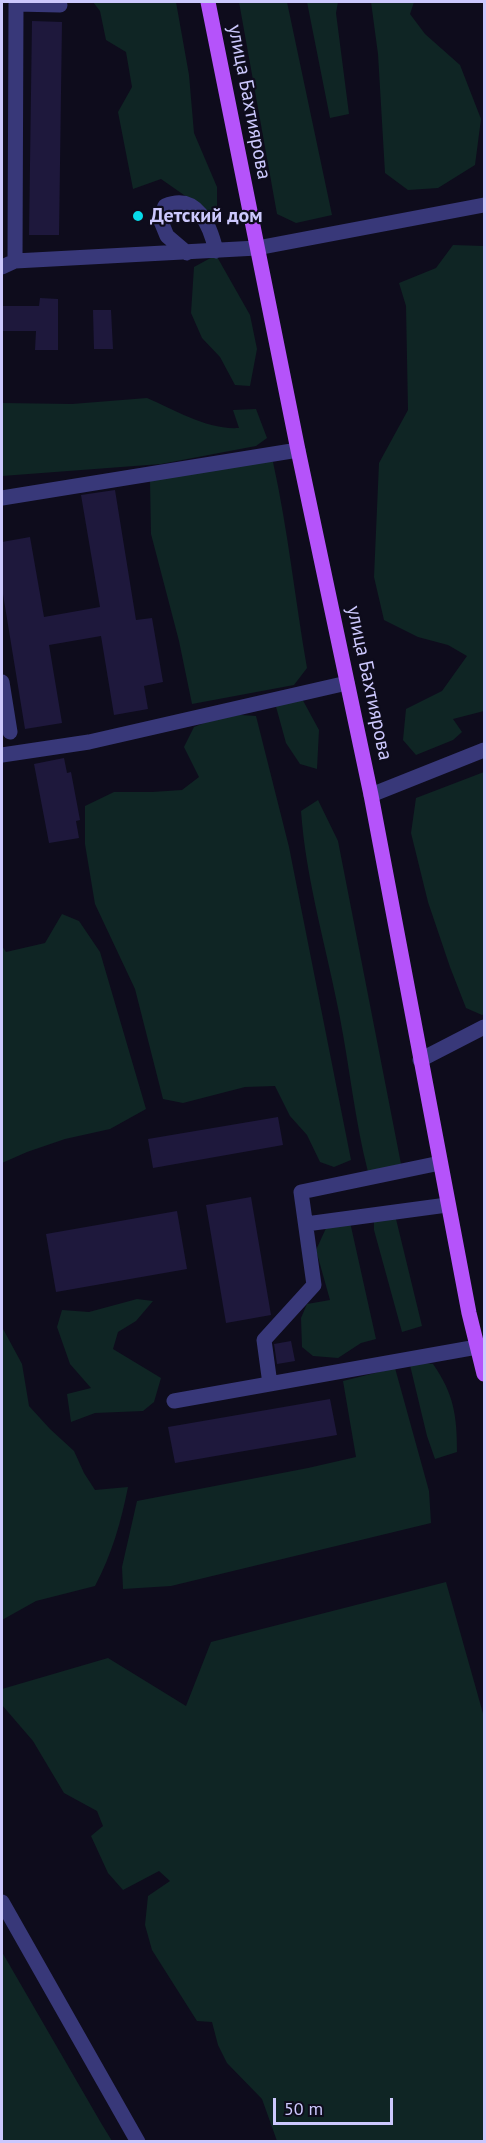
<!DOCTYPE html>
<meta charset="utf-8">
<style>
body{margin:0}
#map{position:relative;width:486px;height:2143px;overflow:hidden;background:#0e0c1c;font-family:"PT Sans",sans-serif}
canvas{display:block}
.frame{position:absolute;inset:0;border:3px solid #ccc8fd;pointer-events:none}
.scale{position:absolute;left:273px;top:2098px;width:120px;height:27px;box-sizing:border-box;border:3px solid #ccc8fd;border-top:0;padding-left:8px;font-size:18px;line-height:21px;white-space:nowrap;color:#ccc8fd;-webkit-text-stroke:4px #0e0c1c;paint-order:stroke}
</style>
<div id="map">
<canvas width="486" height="2143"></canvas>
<div class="frame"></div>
<div class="scale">50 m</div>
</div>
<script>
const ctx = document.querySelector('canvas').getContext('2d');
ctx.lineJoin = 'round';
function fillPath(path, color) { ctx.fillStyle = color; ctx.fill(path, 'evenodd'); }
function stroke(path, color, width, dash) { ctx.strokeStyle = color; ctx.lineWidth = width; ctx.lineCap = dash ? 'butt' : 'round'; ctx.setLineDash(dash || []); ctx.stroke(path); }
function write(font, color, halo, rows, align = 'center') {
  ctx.font = font + ' "PT Sans",sans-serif'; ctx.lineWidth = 4.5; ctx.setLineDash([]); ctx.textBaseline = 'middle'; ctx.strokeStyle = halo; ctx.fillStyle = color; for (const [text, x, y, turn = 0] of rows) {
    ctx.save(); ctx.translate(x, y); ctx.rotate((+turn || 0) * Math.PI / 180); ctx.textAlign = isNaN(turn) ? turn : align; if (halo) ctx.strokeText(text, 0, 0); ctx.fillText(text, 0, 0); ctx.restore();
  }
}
fillPath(new Path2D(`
 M93 2H176L189 75 194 133 217 187V218L161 179 133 189 118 112 132 87 126 52 106 40 100 11Z
 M239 2H287L332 215 296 223 277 214Z
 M307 2H338L336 13 349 114 330 118Z
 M371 2H414L410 14 425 34 460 65 481 119 475 165 438 188 408 190 385 173 378 54Z
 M453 245 484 246V711L453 719 462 732 453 740 416 755 403 740 406 709 442 691 467 656 448 645 418 637 384 620 374 577 379 463 408 410 406 306 399 283 436 268Z
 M216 255 250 315 257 349 250 386 235 385 220 357 202 338 191 313 194 267Z
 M147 398C175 410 207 430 239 428L233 410 256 409 267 438 256 446 161 464 2 476V403L72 404Z
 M246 459 273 462C288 530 295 599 307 668L294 685 192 704 179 641 151 534 150 481Z
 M300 695 319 730 317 769 300 764 286 743 275 703Z
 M227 714 256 716 289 847 351 1160 334 1167 320 1162 307 1135 290 1116 275 1086 245 1087 183 1103 163 1099 135 989 95 904 85 844V806L114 792H152L182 790 199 777 184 747 194 727Z
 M484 772V1014L482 1015 466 1008 450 967 428 902 411 833 416 798Z
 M318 800 338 841 401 1164 368 1172C355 1121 350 1070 340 1018 327 949 306 881 301 811Z
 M62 914 79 921 100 952 146 1109 110 1129 65 1139 27 1152 2 1163V946L6 952 45 943Z
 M374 1217 396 1219 422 1326 402 1332 374 1230Z
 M350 1222 376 1339 361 1343 338 1358 313 1356 302 1347 301 1318 307 1304 330 1300 316 1250 327 1226Z
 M137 1299 153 1301 136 1321 118 1332 113 1349 161 1378 154 1402 143 1411 95 1413 71 1422 67 1394 91 1388 70 1364 57 1327 62 1310 89 1312Z
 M2 1327 22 1364 29 1406 50 1429 74 1451 84 1473 95 1490 128 1487C121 1522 112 1554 95 1586L36 1601 2 1620Z
 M409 1361 433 1364C454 1394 457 1416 457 1452L435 1459 427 1436Z
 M395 1368 429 1491 431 1523 171 1586 123 1589 122 1567 137 1501 308 1468 356 1457 343 1381Z
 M446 1582 484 1717V2141H277L262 2099 227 2063 218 2045 212 2022 197 2021 152 1950 145 1925 148 1896 170 1881 159 1871 123 1890 108 1873 91 1836 103 1826 97 1811 64 1793 33 1741 2 1705V1689L108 1658 186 1706 211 1642Z
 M2 1952 101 2123 112 2141H2Z`), '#0f2524');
fillPath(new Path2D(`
 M32 21 62 22 59 235H29Z
 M40 298 58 299V350H35L36 331H2V306H39Z
 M93 310H111L113 349H94Z
 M115 490 136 620 152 618 163 682 144 686 148 709 114 715 101 636 49 645 62 723 25 729 2 588V542L30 537 44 617 100 607 81 495Z
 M64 758 67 773 71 772 80 820 76 821 79 838 49 843 34 764Z
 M278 1117 283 1145 153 1168 148 1139Z
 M251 1197 271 1315 226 1323 206 1205Z
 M177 1211 187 1269 56 1292 46 1234Z
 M291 1341 295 1361 277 1364 274 1344Z
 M330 1399 337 1435 175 1463 168 1427Z`), '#1e183c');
stroke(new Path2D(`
 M187 253 167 236 160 219 165 206C197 193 210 225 216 251
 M15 261 16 4 60 5
 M2 267 15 261 257 248 484 205
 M2 498 298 450
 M2 682 10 732
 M2 755 89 742 347 683
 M371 795 484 750
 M420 1060 484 1027
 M306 1224 447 1205
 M270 1384 264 1340 314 1285 301 1192 440 1163
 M174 1401 477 1347
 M2 1902 138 2142`), '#383879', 15);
stroke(new Path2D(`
 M208 2 298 450 371 795 469 1313 484 1374`), '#b553fa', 15);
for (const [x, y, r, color] of [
 [138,216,6,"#07dbea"]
]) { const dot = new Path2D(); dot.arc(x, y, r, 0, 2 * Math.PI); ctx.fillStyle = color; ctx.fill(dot); stroke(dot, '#0e0c1c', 2); }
write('20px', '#ccc8fd', '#0e0c1c', [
 ["улица Бахтиярова",249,102,79],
 ["улица Бахтиярова",369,683,78]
]);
write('bold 20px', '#ccc8fd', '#0e0c1c', [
 ["Детский дом",150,216]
], 'left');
</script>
